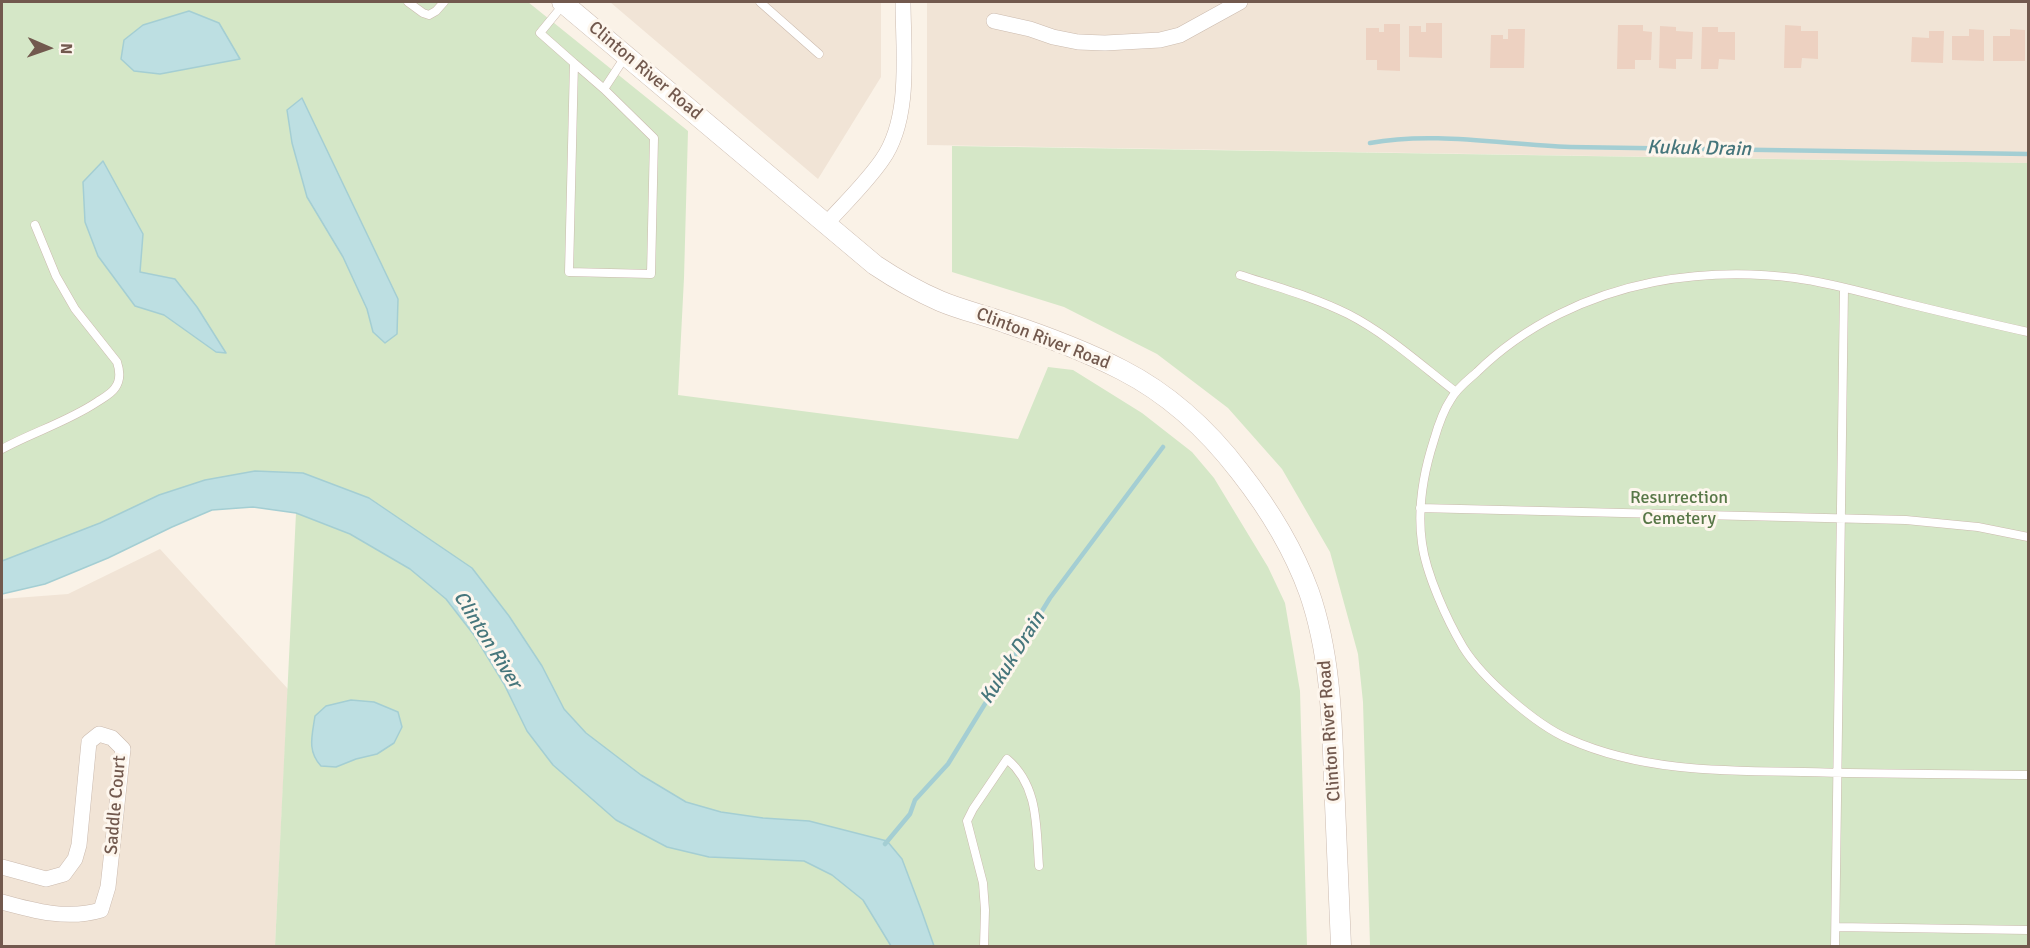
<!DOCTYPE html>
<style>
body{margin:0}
#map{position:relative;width:2030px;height:948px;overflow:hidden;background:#faf2e7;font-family:Signika,sans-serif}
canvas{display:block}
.frame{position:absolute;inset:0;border:3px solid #72594e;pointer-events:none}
.north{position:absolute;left:18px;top:18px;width:60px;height:60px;-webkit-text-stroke:4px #fdf6ed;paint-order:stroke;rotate:92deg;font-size:16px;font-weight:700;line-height:24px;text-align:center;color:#72594e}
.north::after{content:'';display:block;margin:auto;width:21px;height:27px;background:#72594e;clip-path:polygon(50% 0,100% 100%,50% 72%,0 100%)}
</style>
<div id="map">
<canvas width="2030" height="948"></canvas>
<div class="frame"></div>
<div class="north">N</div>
</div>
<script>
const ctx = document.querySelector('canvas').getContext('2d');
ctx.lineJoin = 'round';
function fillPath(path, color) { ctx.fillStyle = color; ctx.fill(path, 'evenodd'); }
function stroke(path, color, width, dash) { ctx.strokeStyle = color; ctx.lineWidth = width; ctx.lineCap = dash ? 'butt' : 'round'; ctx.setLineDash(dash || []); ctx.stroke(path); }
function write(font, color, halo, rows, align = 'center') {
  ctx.font = font + ' Signika,sans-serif'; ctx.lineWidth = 6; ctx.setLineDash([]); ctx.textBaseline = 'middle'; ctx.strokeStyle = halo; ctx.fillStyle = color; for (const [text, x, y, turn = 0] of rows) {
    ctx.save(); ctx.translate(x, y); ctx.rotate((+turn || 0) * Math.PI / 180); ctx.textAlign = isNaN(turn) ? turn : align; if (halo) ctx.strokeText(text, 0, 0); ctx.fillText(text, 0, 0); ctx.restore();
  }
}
fillPath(new Path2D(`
 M610 2H881V77L818 179Z
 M927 2H2028V163L927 145Z
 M160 549 288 689 275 946H2V599L68 594Z`), '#f1e4d6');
fillPath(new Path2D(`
 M2 2H528L688 131 684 278 678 395 1018 439 1048 367 1073 370 1142 413 1192 452 1214 478 1268 567 1285 603 1300 691 1307 946H275L296 513 303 473 205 480 159 495 100 523 2 561Z
 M952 146 2028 163V946H1370L1363 702 1358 654 1330 552 1282 469 1228 408 1157 354 1064 307 952 272Z`), '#d5e7c7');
const water = new Path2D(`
 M189 11 219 23 240 59 160 74 134 71 121 59 124 40 143 25Z
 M302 98 398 299 397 334 385 343 373 332 367 309 343 257 307 197 292 143 287 110Z
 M103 161 143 234 140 272 175 279 197 307 226 353 216 352 164 315 135 306 98 256 85 222 83 182Z
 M255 471 303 473 369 498 472 568 509 616 542 666 564 709 586 733 641 775 686 802 721 812 763 818 809 821 887 841 902 859 922 912 934 946H891L863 900 832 875 804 861 709 857 667 847 616 820 553 765 527 731 504 684 474 635 446 599 410 569 350 534 296 513 253 507 212 510 172 527 108 558 45 584 2 594V561L100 523 159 495 205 480Z
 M351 700 374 702 398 712 402 727 394 743 377 754 356 759 336 767 321 766C307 751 312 736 315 716L326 706Z`);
fillPath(water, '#bddfe2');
stroke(water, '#a4ced3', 1.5);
stroke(new Path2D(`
 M1370 143C1434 131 1505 145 1570 147 1722 150 1876 151 2028 154
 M885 844 910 814 915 800 948 764 1050 598 1163 447`), '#a4ced3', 4.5);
fillPath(new Path2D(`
 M1426 23H1442V58L1409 57V26H1421V32H1426Z
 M1384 24H1400V71L1377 70V60H1366V28H1379V32H1384Z
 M1618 25H1643V31L1652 32 1651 60H1635V69H1617Z
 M1785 25 1801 26V31H1818V59L1802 58 1801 68H1784Z
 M1660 26 1676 27V31L1693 32 1692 59H1676V69L1659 68Z
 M1702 27H1718V32H1735V60L1719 59 1718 69H1701Z
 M1508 29H1525L1524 68H1490L1491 35H1503V39H1508Z
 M1969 29 1984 30V61L1952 60V36H1969Z
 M2010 29 2025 30V61H1993V36H2010Z
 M1929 31H1944L1943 63 1911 62 1912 37 1929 38Z`), '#edd1c1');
const service = new Path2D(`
 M408 2 423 13 429 15 436 11 444 2
 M760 2 819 54
 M563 5 540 33 574 63
 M604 89 574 63 569 272 651 274 654 138 604 89 625 57
 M1240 275C1277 287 1314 297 1348 314 1387 334 1421 365 1456 392
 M2028 332C1987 323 1946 313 1905 303 1869 294 1832 283 1795 278 1748 272 1701 273 1654 282 1588 295 1525 325 1477 372 1468 380 1457 388 1451 399 1443 411 1438 426 1434 440 1423 474 1417 508 1422 543 1426 574 1447 620 1463 647 1482 678 1536 725 1569 739 1643 772 1725 771 1804 772 1879 774 1954 774 2028 775
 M2 449C33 432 67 422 97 402 103 398 111 394 115 388 121 380 120 371 117 362L75 309 56 276 35 225
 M1420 508 1906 520 1978 527 2028 537
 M1836 927 2028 930
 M984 946 985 910 983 883 967 821 973 809 1007 759C1039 786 1036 827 1039 866
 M1835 946 1844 288`);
const minor = new Path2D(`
 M994 21 1030 29 1053 37 1078 42 1105 43 1160 40 1180 35 1240 2
 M827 223C845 203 866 183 882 160 912 118 903 50 903 2
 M2 867 46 879 64 874 75 859 79 845 89 742 99 734 112 738 123 749 108 887 101 910C68 920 34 911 2 902`);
const tertiary = new Path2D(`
 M562 2 875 265C896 279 917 291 940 301 961 310 984 315 1006 323 1045 336 1085 351 1122 370 1169 394 1208 430 1240 472 1269 509 1293 548 1309 592 1330 652 1332 717 1334 780 1336 835 1339 891 1341 946`);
stroke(service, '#cbbaae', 9);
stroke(minor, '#cbbaae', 16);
stroke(tertiary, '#cbbaae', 21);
stroke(service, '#fff', 8);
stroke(minor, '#fff', 15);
stroke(tertiary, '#fff', 20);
write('18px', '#72594e', '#fdf6ed', [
 ["Clinton River Road",645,71,40],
 ["Clinton River Road",1043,339,21],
 ["Clinton River Road",1330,731,-94],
 ["Saddle Court",116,805,-85]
]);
write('18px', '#577747', '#fdf6ed', [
 ["Resurrection",1679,498],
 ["Cemetery",1679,519]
]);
write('italic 20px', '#46767c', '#fdf6ed', [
 ["Kukuk Drain",1699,149,1],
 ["Clinton River",487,640,58],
 ["Kukuk Drain",1013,658,-58]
]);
</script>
